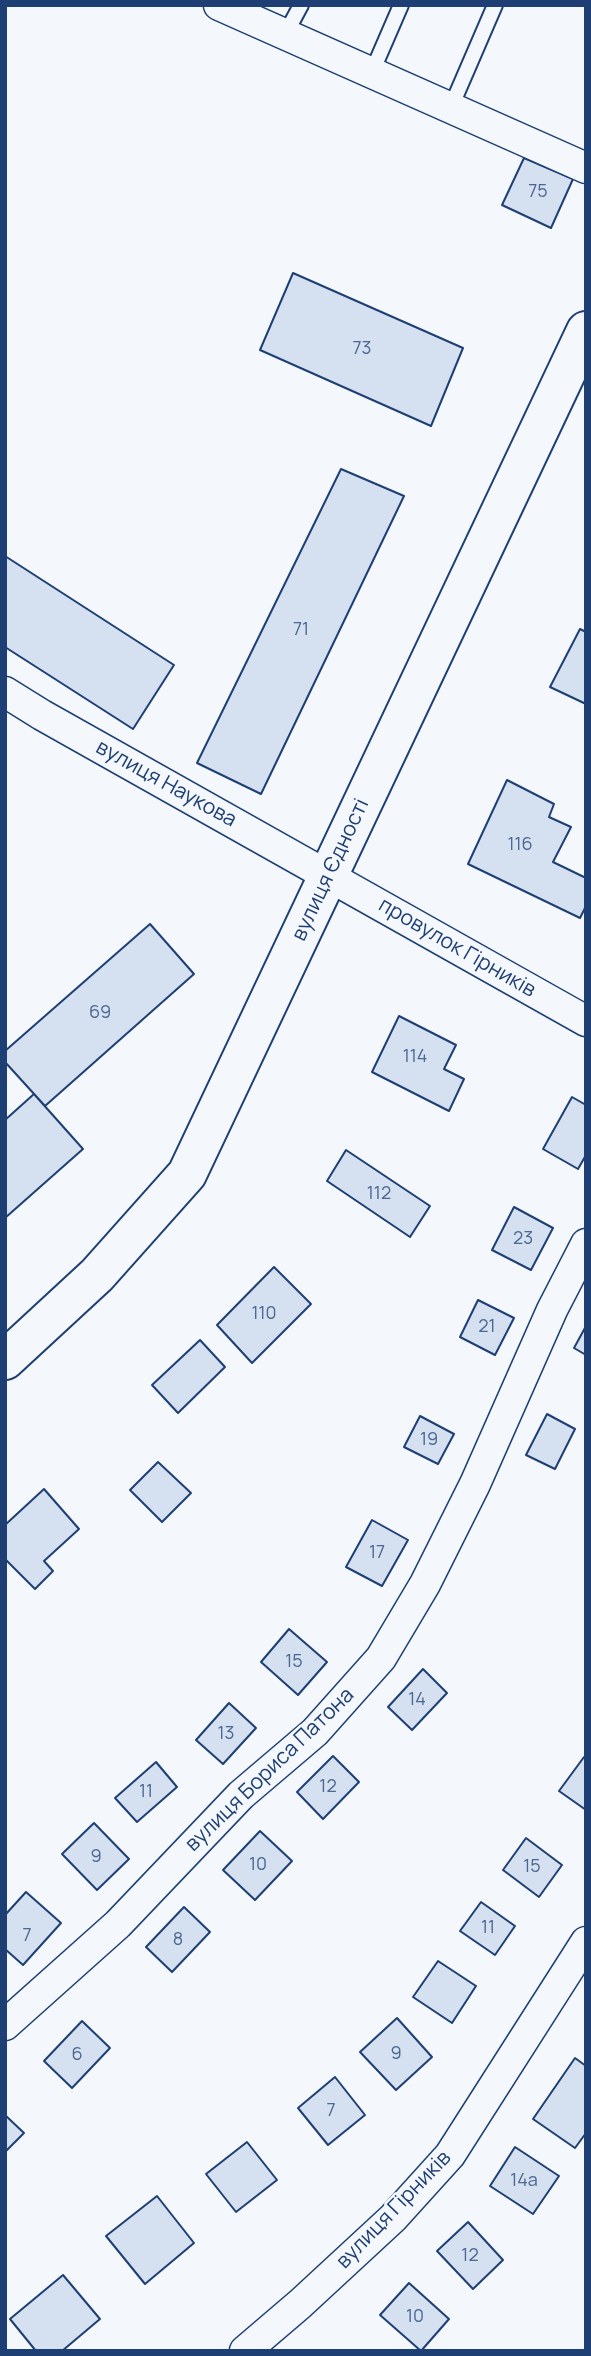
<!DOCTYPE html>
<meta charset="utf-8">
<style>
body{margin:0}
#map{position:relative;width:591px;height:2356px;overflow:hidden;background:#f4f7fb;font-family:Manrope,sans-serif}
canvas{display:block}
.frame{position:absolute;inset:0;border:7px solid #1d3f73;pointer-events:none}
</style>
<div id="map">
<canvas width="591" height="2356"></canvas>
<div class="frame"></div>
</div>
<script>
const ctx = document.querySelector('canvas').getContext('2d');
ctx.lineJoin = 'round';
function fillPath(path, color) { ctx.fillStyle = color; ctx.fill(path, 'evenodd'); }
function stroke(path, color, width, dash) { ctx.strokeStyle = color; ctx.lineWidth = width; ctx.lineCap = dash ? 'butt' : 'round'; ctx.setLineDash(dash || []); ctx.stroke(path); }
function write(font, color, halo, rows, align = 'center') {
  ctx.font = font + ' Manrope,sans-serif'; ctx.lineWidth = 5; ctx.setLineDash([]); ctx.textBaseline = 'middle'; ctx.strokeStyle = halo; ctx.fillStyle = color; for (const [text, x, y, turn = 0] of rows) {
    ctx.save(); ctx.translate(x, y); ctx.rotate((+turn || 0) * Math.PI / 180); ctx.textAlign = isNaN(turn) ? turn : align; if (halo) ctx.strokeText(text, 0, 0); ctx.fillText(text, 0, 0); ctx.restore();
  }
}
const building = new Path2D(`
 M524 158 573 179 551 228 502 205Z
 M293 273 463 348 431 426 260 350Z
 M341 469 404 496 261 794 197 763Z
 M5 556 174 665 133 729 5 647Z
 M580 629 586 632V704L550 687Z
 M507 780 554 804 549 817 571 827 553 862 586 878V906L580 918 468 864Z
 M150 924 194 974 45 1106 5 1062V1051Z
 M399 1016 456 1045 444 1069 464 1079 449 1111 372 1072Z
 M34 1094 83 1149 5 1218V1120Z
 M572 1097 586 1105V1155L578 1169 543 1149Z
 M346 1150 430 1206 410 1237 327 1181Z
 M514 1207 553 1228 531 1270 492 1250Z
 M274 1267 311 1304 252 1363 217 1325Z
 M478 1300 514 1318 495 1355 460 1337Z
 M586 1326V1355L574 1348Z
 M200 1340 225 1367 178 1413 152 1385Z
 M547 1414 575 1429 555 1469 526 1455Z
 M420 1416 454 1434 438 1464 404 1447Z
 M158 1462 191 1493 162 1522 130 1490Z
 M44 1489 79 1529 44 1561 53 1571 35 1589 5 1559V1525Z
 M372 1520 408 1540 382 1586 346 1567Z
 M289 1629 327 1662 298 1695 261 1662Z
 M423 1669 447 1693 412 1730 388 1707Z
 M229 1703 256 1728 223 1764 196 1740Z
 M333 1756 359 1782 323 1819 297 1792Z
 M584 1757 586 1759V1810L559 1791Z
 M156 1762 177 1787 137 1822 115 1798Z
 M94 1823 129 1859 97 1890 62 1854Z
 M260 1831 292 1861 255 1900 223 1870Z
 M526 1838 562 1865 539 1897 503 1870Z
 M26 1892 61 1923 23 1965 5 1949V1915Z
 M481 1902 515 1926 495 1955 460 1931Z
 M184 1907 210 1932 172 1972 146 1947Z
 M438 1961 476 1986 452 2023 413 1997Z
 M397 2018 432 2057 396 2090 360 2052Z
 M82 2021 110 2048 72 2088 44 2061Z
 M575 2058 586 2066V2133L575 2148 533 2119Z
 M335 2077 365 2115 328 2145 298 2108Z
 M5 2115 24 2133 5 2152Z
 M247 2142 277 2180 236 2212 206 2174Z
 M515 2147 559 2176 533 2214 490 2186Z
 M157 2196 194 2243 145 2284 106 2236Z
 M468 2222 503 2260 473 2289 437 2251Z
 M63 2275 100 2319 62 2351H36L10 2319Z
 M409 2283 449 2319 421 2351 380 2315Z`);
fillPath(building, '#d5e0f0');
stroke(building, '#1d3f73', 2);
const lane = new Path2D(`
 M286 33 301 5
 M372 72 401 5
 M451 107 495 5`);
const street = new Path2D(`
 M219 5 586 168
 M5 692 42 715 586 1021
 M5 2025 118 1924 241 1795 315 1732 381 1658 425 1584 475 1484 552 1310 586 1244
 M245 2351 300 2304 393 2218 450 2155 586 1942`);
const secondary = new Path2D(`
 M5 1360 97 1275 187 1174 586 331`);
stroke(lane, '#1d3f73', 18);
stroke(street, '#1d3f73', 33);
stroke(secondary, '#1d3f73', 42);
stroke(lane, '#f4f7fb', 14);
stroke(street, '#f4f7fb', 30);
stroke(secondary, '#f4f7fb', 38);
write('18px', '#4b6792', null, [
 ["75",538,192],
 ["73",362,349],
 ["71",301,630],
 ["116",520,845],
 ["69",100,1013],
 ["114",415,1057],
 ["112",379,1194],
 ["23",523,1239],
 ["110",264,1314],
 ["21",487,1327],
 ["19",429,1440],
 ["17",377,1553],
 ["15",294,1662],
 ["14",417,1700],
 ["13",226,1734],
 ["12",328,1787],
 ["11",146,1792],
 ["9",96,1857],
 ["10",258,1865],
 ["15",532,1867],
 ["11",488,1928],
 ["7",27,1936],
 ["8",178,1940],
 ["9",396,2054],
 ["6",77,2055],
 ["7",331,2111],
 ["14а",524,2181],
 ["12",470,2256],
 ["10",415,2317]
]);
write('21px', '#1d3f73', '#f4f7fb', [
 ["вулиця Наукова",166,784,29],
 ["вулиця Єдності",331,870,-65],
 ["провулок Гірників",457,948,30],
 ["вулиця Бориса Патона",270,1770,-44],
 ["вулиця Гірників",394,2210,-46]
]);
</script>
